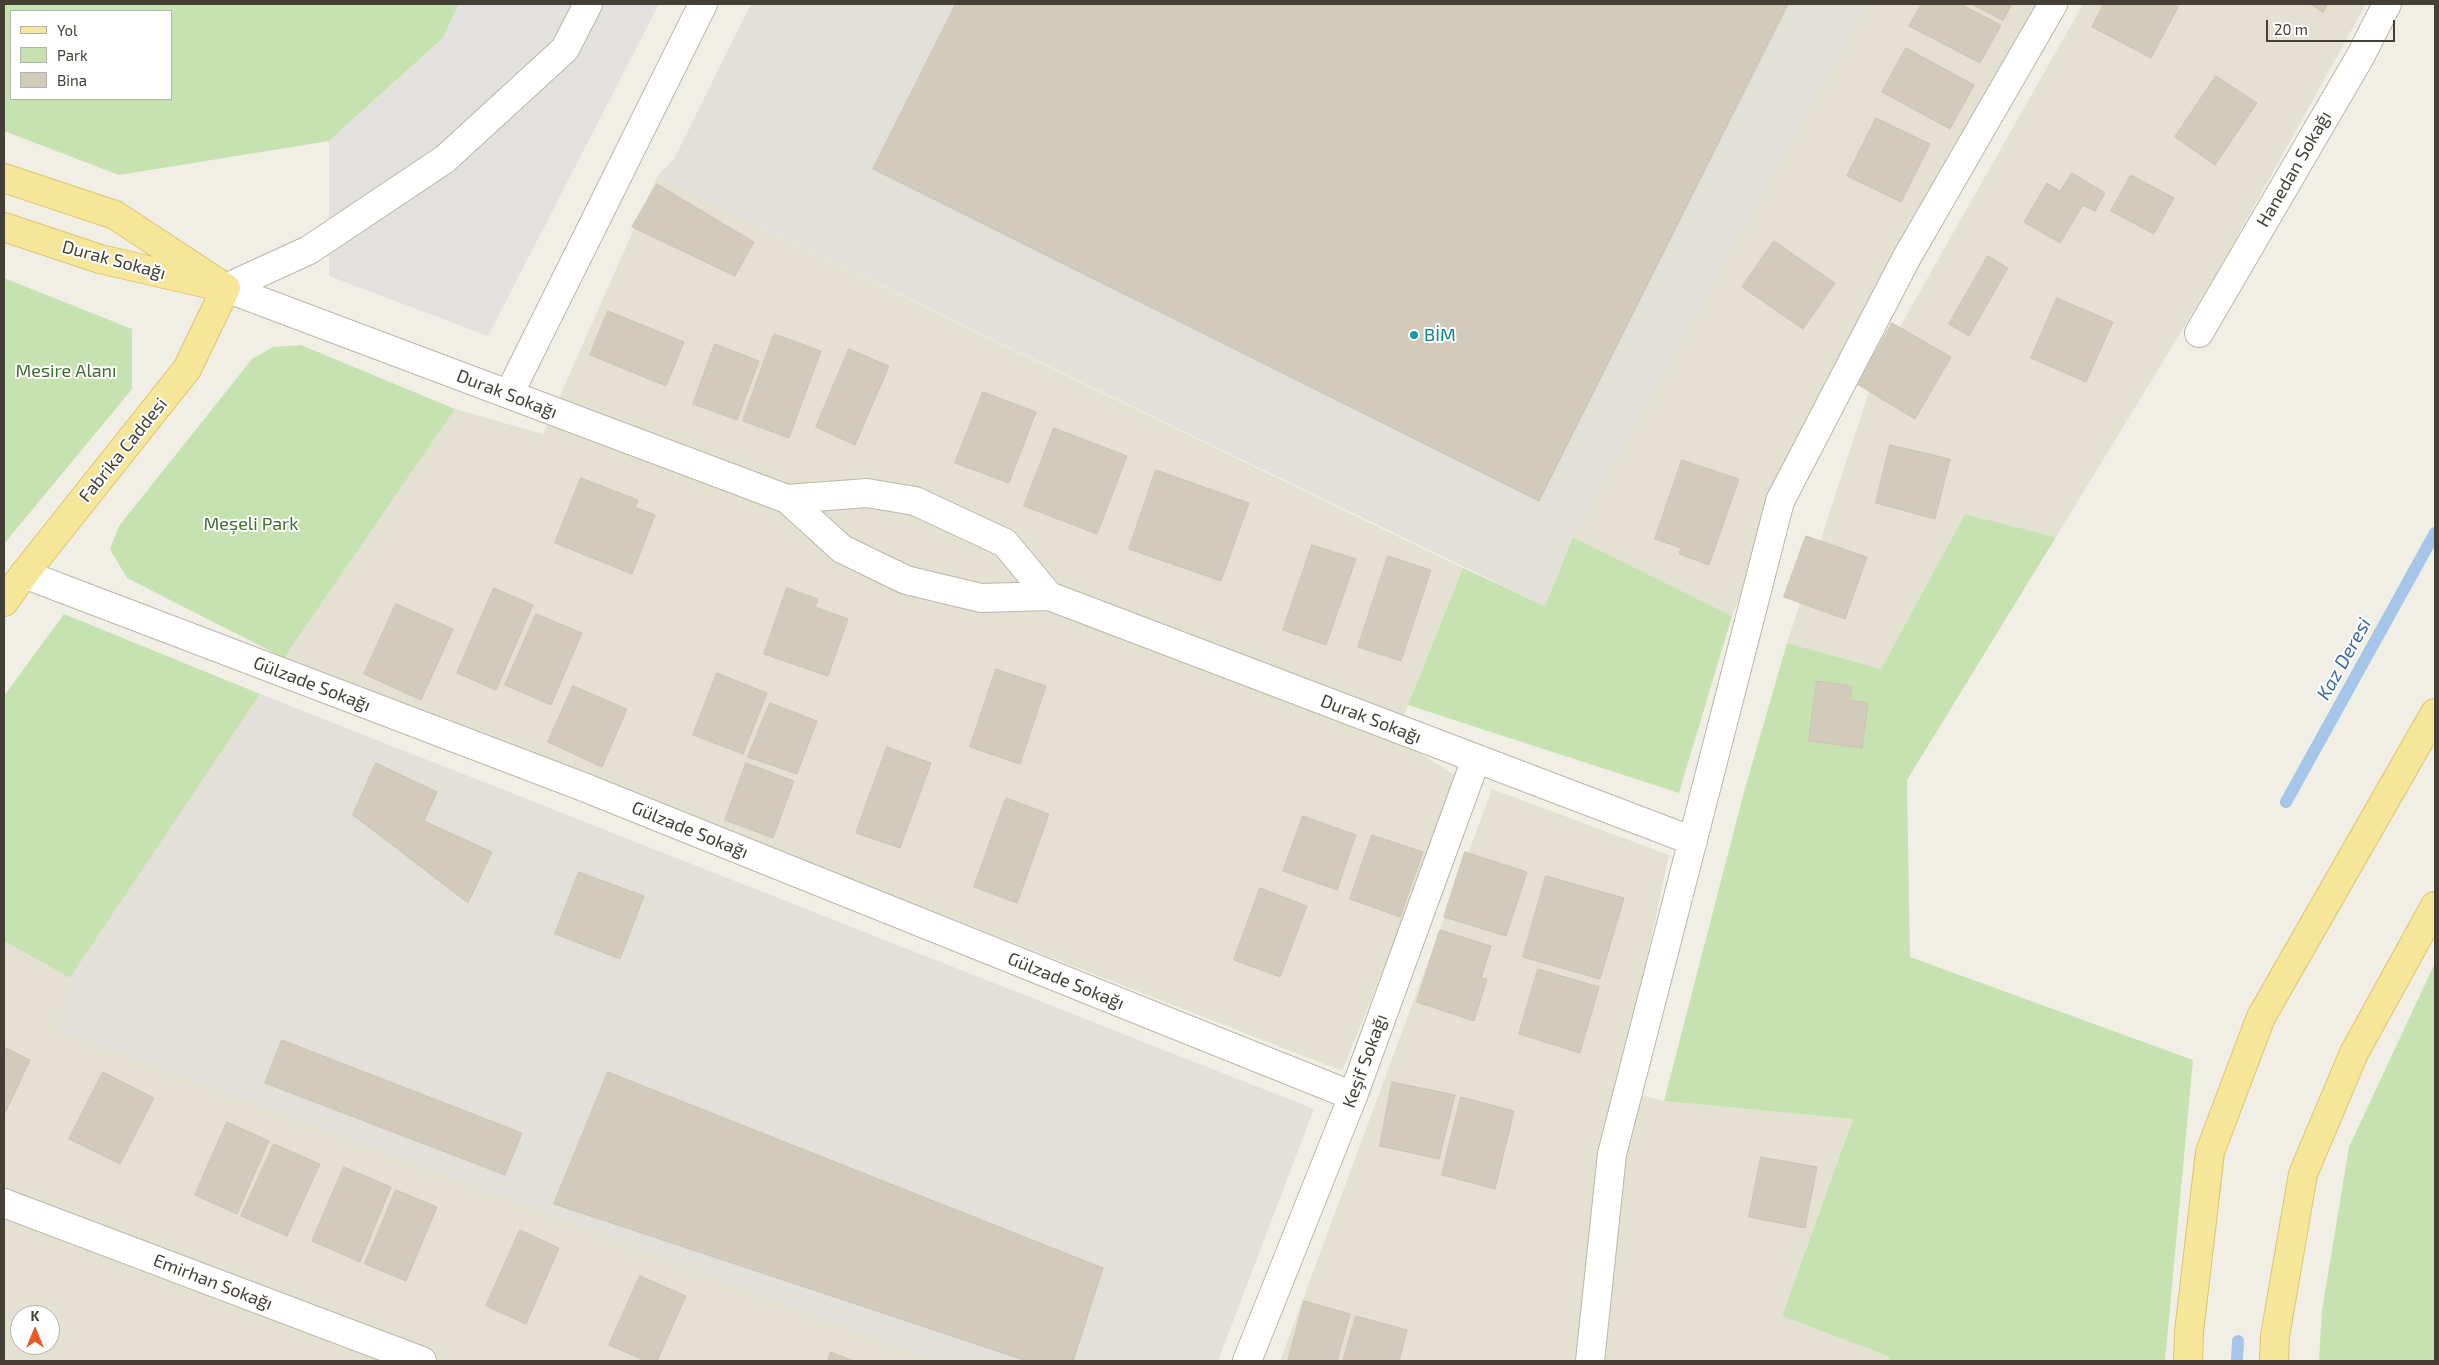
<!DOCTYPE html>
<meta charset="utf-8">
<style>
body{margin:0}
#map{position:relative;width:2439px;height:1365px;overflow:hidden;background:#f1efe5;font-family:"Exo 2",sans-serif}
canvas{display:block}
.frame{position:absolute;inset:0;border:5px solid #433f35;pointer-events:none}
.legend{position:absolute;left:10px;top:10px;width:162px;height:90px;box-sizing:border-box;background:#fff;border:1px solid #b4b2ae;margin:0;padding:6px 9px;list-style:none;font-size:15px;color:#433f35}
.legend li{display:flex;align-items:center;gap:10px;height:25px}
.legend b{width:25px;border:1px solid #b4b2ae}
.north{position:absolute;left:10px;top:1305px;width:50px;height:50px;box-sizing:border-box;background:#fff;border:1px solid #b4b2ae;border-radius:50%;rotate:0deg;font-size:14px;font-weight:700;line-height:20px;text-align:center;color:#433f35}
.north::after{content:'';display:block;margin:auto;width:18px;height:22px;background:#e85925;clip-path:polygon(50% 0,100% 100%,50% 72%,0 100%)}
.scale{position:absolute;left:2266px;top:20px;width:129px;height:22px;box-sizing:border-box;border:2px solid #433f35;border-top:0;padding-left:6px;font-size:15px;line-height:18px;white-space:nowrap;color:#433f35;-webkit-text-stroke:4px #fff;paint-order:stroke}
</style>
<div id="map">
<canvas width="2439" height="1365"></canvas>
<div class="frame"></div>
<ul class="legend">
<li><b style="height:6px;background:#f6e699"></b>Yol</li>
<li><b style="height:14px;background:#c6e2b1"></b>Park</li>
<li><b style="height:14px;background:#d2cbbb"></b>Bina</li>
</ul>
<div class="north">K</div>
<div class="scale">20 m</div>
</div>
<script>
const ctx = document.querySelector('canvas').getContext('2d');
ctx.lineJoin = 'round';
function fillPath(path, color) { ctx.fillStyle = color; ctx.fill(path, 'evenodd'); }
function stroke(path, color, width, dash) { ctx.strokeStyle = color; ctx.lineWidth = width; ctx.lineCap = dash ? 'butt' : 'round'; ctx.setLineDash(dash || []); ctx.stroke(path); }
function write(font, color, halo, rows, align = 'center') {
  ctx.font = font + ' "Exo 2",sans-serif'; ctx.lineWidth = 4; ctx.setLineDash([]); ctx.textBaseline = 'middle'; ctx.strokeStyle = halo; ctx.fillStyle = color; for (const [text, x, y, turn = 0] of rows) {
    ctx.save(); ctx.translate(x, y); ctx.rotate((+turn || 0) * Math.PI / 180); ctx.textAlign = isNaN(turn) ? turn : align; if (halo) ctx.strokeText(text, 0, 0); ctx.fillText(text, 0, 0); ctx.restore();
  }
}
fillPath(new Path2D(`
 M1867 4H2037L1842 356 1732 616 1573 537Z
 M2083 4H2366L2220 268 2056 537 1965 514 1881 669 1787 643 1877 367Z
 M657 177 1463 568 1395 738 1461 779 1342 1071 284 658 455 409 543 434Z
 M1492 789 1669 855 1619 1089 1664 1101 1853 1119 1782 1316 1890 1357 1889 1361H1280Z
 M4 941 70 978 60 1030 937 1361H4ZM20 1315H50V1345H20Z`), '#e4e1d3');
fillPath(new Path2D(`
 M751 4H1867L1573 537 1545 606 657 177 674 159Z
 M260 694 1314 1109 1218 1361H937L59 1030 70 978Z`), '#e3e0da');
fillPath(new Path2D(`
 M4 4H459L443 38 329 141 119 175 4 131ZM11 11H171V99H11Z
 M4 278 132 329V389L4 544Z
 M301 345 455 409 284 658 127 578 110 549 119 526 252 359 273 347Z
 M1965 514 2056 537 1907 780 1910 957 2193 1060 2165 1361H1889L1890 1357 1782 1316 1853 1119 1664 1101 1744 792 1787 643 1881 669Z
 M1573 537 1732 616 1679 793 1408 705 1463 568 1545 606Z
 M64 614 260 694 70 978 4 941V696Z
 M2435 963V1361H2319L2322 1310 2349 1147Z`), '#c6e2b1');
fillPath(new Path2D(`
 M459 4H659L488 336 329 276V141L443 38Z`), '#e2e1dd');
stroke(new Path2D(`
 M2286 802 2435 533
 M2237 1361 2238 1341`), '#a5c6e9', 12);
const building = new Path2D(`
 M956 4H1788L1539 501 873 169Z
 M1922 4H1960L2001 25 1980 63 1909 26Z
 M1972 4H2012L2003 20Z
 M2104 4H2173L2178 7 2151 58 2092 27Z
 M2311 4H2328L2323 12Z
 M1906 48 1974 85 1950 129 1882 92Z
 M2216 76 2257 103 2215 165 2175 137Z
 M1876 118 1930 144 1901 202 1847 176Z
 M2072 173 2105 193 2095 211 2083 205 2060 243 2024 222 2047 183 2060 191Z
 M2131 175 2174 198 2154 234 2111 211Z
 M657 184 754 242 735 276 632 227Z
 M1774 241 1835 283 1803 329 1742 287Z
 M1988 256 2008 268 1969 336 1949 324Z
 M2057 298 2113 322 2086 382 2031 358Z
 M608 311 684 342 666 386 590 355Z
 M1892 323 1951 357 1915 419 1857 384Z
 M774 334 821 351 789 438 743 421Z
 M715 344 759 361 737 420 693 404Z
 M849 349 889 366 855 445 816 427Z
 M983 392 1036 412 1009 483 955 463Z
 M1054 428 1127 456 1097 534 1024 506Z
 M1890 445 1950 459 1935 519 1876 503Z
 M1682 460 1739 479 1709 565 1679 554 1681 548 1655 539Z
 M1156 470 1249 503 1221 581 1129 549Z
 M581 478 638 500 635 507 655 515 632 574 555 543Z
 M1806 536 1867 557 1845 619 1784 597Z
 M1312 545 1356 559 1326 645 1283 630Z
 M1388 556 1431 570 1401 661 1358 647Z
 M494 588 533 605 496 690 457 673Z
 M787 588 818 599 815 607 848 619 828 676 764 654Z
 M396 604 453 629 421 700 364 674Z
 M536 614 582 633 551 705 505 685Z
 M996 669 1046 686 1020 764 970 747Z
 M717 673 767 693 743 754 693 735Z
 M1817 681 1852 686 1850 700 1868 703 1862 748 1809 741Z
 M573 686 627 709 602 767 548 742Z
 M770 703 817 721 797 774 748 757Z
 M887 747 931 763 900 848 856 833Z
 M376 763 437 792 424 821 492 852 468 903 353 815Z
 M746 763 794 781 773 838 725 820Z
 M1006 798 1049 814 1017 903 974 887Z
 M1303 816 1356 835 1337 890 1283 871Z
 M1372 835 1423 852 1400 917 1350 899Z
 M1465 852 1527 872 1506 936 1444 917Z
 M579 872 644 896 620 959 555 934Z
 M1546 876 1624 898 1600 979 1523 957Z
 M1260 888 1307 906 1280 977 1234 960Z
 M1440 930 1491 946 1481 978 1487 979 1474 1021 1417 1002Z
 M1538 969 1599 987 1580 1053 1519 1034Z
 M282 1040 522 1133 505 1175 265 1083Z
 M4 1047 30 1060 4 1115Z
 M103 1072 154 1098 120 1164 69 1139Z
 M608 1072 1103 1268 1073 1361H1027L554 1204Z
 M1392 1082 1455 1095 1439 1159 1380 1146Z
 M1461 1097 1514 1111 1495 1189 1442 1175Z
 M227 1122 269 1141 237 1214 195 1195Z
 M274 1144 320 1164 287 1236 241 1216Z
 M1761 1157 1817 1167 1805 1228 1749 1217Z
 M344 1167 391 1187 360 1262 312 1241Z
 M396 1190 437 1207 406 1281 365 1264Z
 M520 1230 559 1248 526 1324 486 1306Z
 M640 1276 686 1296 657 1361H646L609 1345Z
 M1304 1301 1350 1314 1337 1361H1288Z
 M1356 1316 1407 1330 1399 1361H1343Z
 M831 1352 854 1361H828Z`);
fillPath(building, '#d2cbbb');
stroke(building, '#ccc4af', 1);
const minor = new Path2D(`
 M226 288 787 499 842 549 906 580 981 598 1049 596 1693 841
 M226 288 309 250 445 159 565 49 588 4
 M2199 333 2360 57 2387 4
 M509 394 703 4
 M787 499 867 493 915 501 1005 543 1049 596
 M24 574 581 786 1353 1096
 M4 1203 422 1361
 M1247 1361 1353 1096 1476 759
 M1590 1361 1612 1154 1780 501 1907 257 2053 4`);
const major = new Path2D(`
 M4 178 115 215 226 288
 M4 227 100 259 208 284
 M4 602 24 574 187 369 226 288
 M2188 1361 2189 1332 2210 1152 2261 1017 2435 713
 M2274 1361 2275 1336 2303 1174 2354 1053 2435 906`);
stroke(minor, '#bbb7a8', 30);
stroke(major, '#d9c56b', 30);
stroke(minor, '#fff', 28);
stroke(major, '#f6e699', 28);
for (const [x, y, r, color] of [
 [1414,335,5,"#0f9aa8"]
]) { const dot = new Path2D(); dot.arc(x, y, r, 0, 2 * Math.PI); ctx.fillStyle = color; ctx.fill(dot); stroke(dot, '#fff', 2); }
write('18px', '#433f35', '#fff', [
 ["Hanedan Sokağı",2294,169,-60],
 ["Durak Sokağı",114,260,15],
 ["Durak Sokağı",507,394,21],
 ["Fabrika Caddesi",123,450,-51],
 ["Gülzade Sokağı",312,684,21],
 ["Durak Sokağı",1371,719,21],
 ["Gülzade Sokağı",690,830,22],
 ["Gülzade Sokağı",1066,981,22],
 ["Keşif Sokağı",1365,1061,-70],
 ["Emirhan Sokağı",213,1282,21]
]);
write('18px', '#0d838f', '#fff', [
 ["BİM",1424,335]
], 'left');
write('18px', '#3f6f2e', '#fff', [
 ["Mesire Alanı",66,371],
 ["Meşeli Park",251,524]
]);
write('italic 19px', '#386aa5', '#fff', [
 ["Kaz Deresi",2344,659,-61]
]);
</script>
